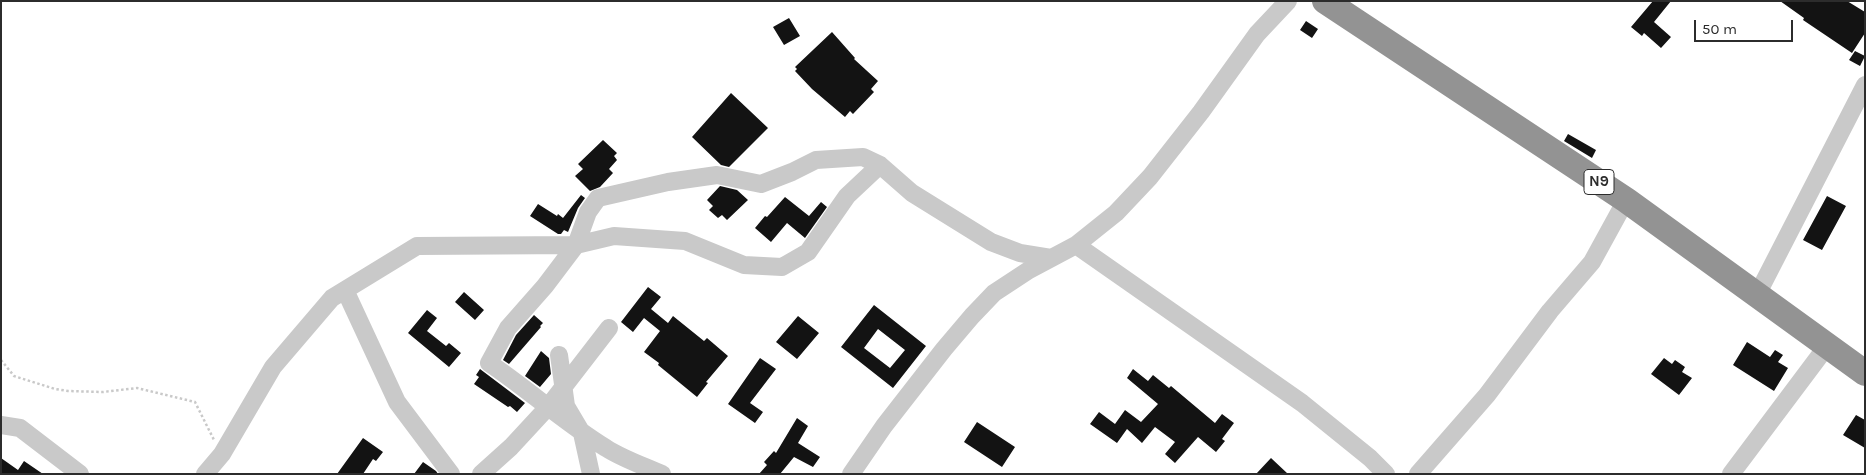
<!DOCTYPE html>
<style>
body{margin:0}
#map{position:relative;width:1866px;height:475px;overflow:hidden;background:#fff;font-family:Karla,sans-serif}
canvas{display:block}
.frame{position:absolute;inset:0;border:2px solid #2c2c2c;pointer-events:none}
.scale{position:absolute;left:1694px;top:20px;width:99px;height:22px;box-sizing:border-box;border:2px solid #2c2c2c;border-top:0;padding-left:6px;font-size:15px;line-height:18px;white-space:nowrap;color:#2c2c2c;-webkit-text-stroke:4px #fff;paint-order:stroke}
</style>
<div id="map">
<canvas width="1866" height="475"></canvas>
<div class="frame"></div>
<div class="scale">50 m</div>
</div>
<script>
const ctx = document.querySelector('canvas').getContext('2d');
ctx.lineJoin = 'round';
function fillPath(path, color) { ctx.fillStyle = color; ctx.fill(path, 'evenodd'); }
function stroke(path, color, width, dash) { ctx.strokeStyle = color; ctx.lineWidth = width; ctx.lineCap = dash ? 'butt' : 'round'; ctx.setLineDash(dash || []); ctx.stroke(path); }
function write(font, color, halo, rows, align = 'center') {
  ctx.font = font + ' Karla,sans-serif'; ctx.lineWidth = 5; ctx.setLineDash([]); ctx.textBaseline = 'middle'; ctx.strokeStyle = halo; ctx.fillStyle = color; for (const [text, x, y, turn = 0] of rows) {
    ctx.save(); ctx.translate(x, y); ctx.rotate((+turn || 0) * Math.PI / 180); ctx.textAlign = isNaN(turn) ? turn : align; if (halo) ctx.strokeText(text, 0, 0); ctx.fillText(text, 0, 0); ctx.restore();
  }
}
fillPath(new Path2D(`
 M1653 1H1671L1654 22 1671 37 1661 48 1644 33 1642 36 1631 27Z
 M1780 1H1847L1865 12V33L1852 53 1803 20 1804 18Z
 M789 18 800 36 784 45 773 27Z
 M1306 21 1318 29 1312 38 1300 30Z
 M832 32 855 58 854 59 878 81 871 89 874 92 853 114 850 111 845 117 812 89 795 71 797 69 795 67Z
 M1855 51 1865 56 1860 66 1849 60Z
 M731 93 768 128 729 167 721 165 692 137Z
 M1568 134 1596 150 1592 158 1564 141Z
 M603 140 617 153 614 156 617 160 609 169 613 173 600 187 590 191 575 176 583 169 578 164Z
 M720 186 737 190 748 200 727 220 722 215 718 218 709 210 713 206 707 200Z
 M581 195 585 198 578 208 568 232 564 230 561 234H558L530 216 538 204 557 216 558 214 563 218Z
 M1827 196 1846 206 1822 250 1803 240Z
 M785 197 809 216 821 202 827 207 805 238 787 223 771 242 755 228 765 216 767 217Z
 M648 287 661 297 651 309 668 323 673 316 704 341 707 338 728 356 706 382 708 383 697 397 658 365 659 363 644 352 660 331 644 318 633 332 621 322Z
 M464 292 484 310 475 320 455 302Z
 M874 305 926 346 893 388 841 347ZM878 329 905 350 890 368 864 348Z
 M427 310 437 318 427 331 446 346 449 343 461 353 449 367 408 333Z
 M534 315 543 323 540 326 541 327 509 364 503 360 516 335Z
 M798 316 819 333 797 359 776 342Z
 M1747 342 1770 357 1775 350 1783 355 1778 362 1788 368 1774 391 1733 365Z
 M541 351 549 358 551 374 540 387 525 376Z
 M760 358 776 369 750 403 763 412 755 423 728 404Z
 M1664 358 1672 364 1675 360 1685 367 1682 372 1692 378 1679 395 1651 374Z
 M480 369 525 403 517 412 510 406 508 407 474 384 479 377 476 375Z
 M1133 369 1148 381 1153 375 1169 388 1171 386 1215 423 1222 414 1234 423 1222 439 1225 441 1216 452 1198 437 1175 463 1165 454 1175 442 1155 427 1142 443 1127 429 1117 443 1090 424 1099 412 1115 424 1125 410 1141 422 1158 404 1127 378Z
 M1856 415 1865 420V448L1843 435Z
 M797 418 808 426 798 443 820 457 813 467 794 457 780 474H759L767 465 764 462 774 451 776 453Z
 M977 422 1015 447 1002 467 964 442Z
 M363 438 383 452 376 461 373 459 363 474H337Z
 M1 458 18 470 24 461 43 474H1Z
 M1271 458 1288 474H1256Z
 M423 462 436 471 438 474H414Z`), '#131313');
stroke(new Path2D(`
 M1 360 14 376 55 389 68 391 103 392 137 388 195 402 214 440`), '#c9c9c9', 2.5, [2.5, 2.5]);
stroke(new Path2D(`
 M1076 245 1302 403 1370 458 1386 474
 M345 290 397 402 451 474
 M1757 295 1865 85
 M559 355 566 406 582 433 591 474
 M1 425 20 428 80 474
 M205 474 222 454 273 367 332 298 417 246 576 245 614 236 685 241 744 265 782 267 808 252 847 196 880 165
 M481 474 511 447 548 407 609 328
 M662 474C644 466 623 459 606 448 565 423 529 390 489 363L508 328 545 286 576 245 588 212 598 198 668 182 717 175 761 184 792 172 816 160 863 157 880 165 912 193 991 242 1020 253 1051 258
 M851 474 884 426 944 349 972 316 994 293 1029 270 1076 245 1116 213 1150 177 1201 112 1257 34 1288 1
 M1418 474 1487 395 1550 311 1592 262 1626 200
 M1731 474 1827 346`), '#c9c9c9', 18);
stroke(new Path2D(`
 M1325 1 1626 200 1865 373`), '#939393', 26);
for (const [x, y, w] of [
 [1599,182,30]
]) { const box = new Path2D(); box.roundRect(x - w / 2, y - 12.5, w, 25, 4); ctx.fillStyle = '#fff'; ctx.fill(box); stroke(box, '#2c2c2c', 1); }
write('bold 15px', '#2c2c2c', null, [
 ["N9",1599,182]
]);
</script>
